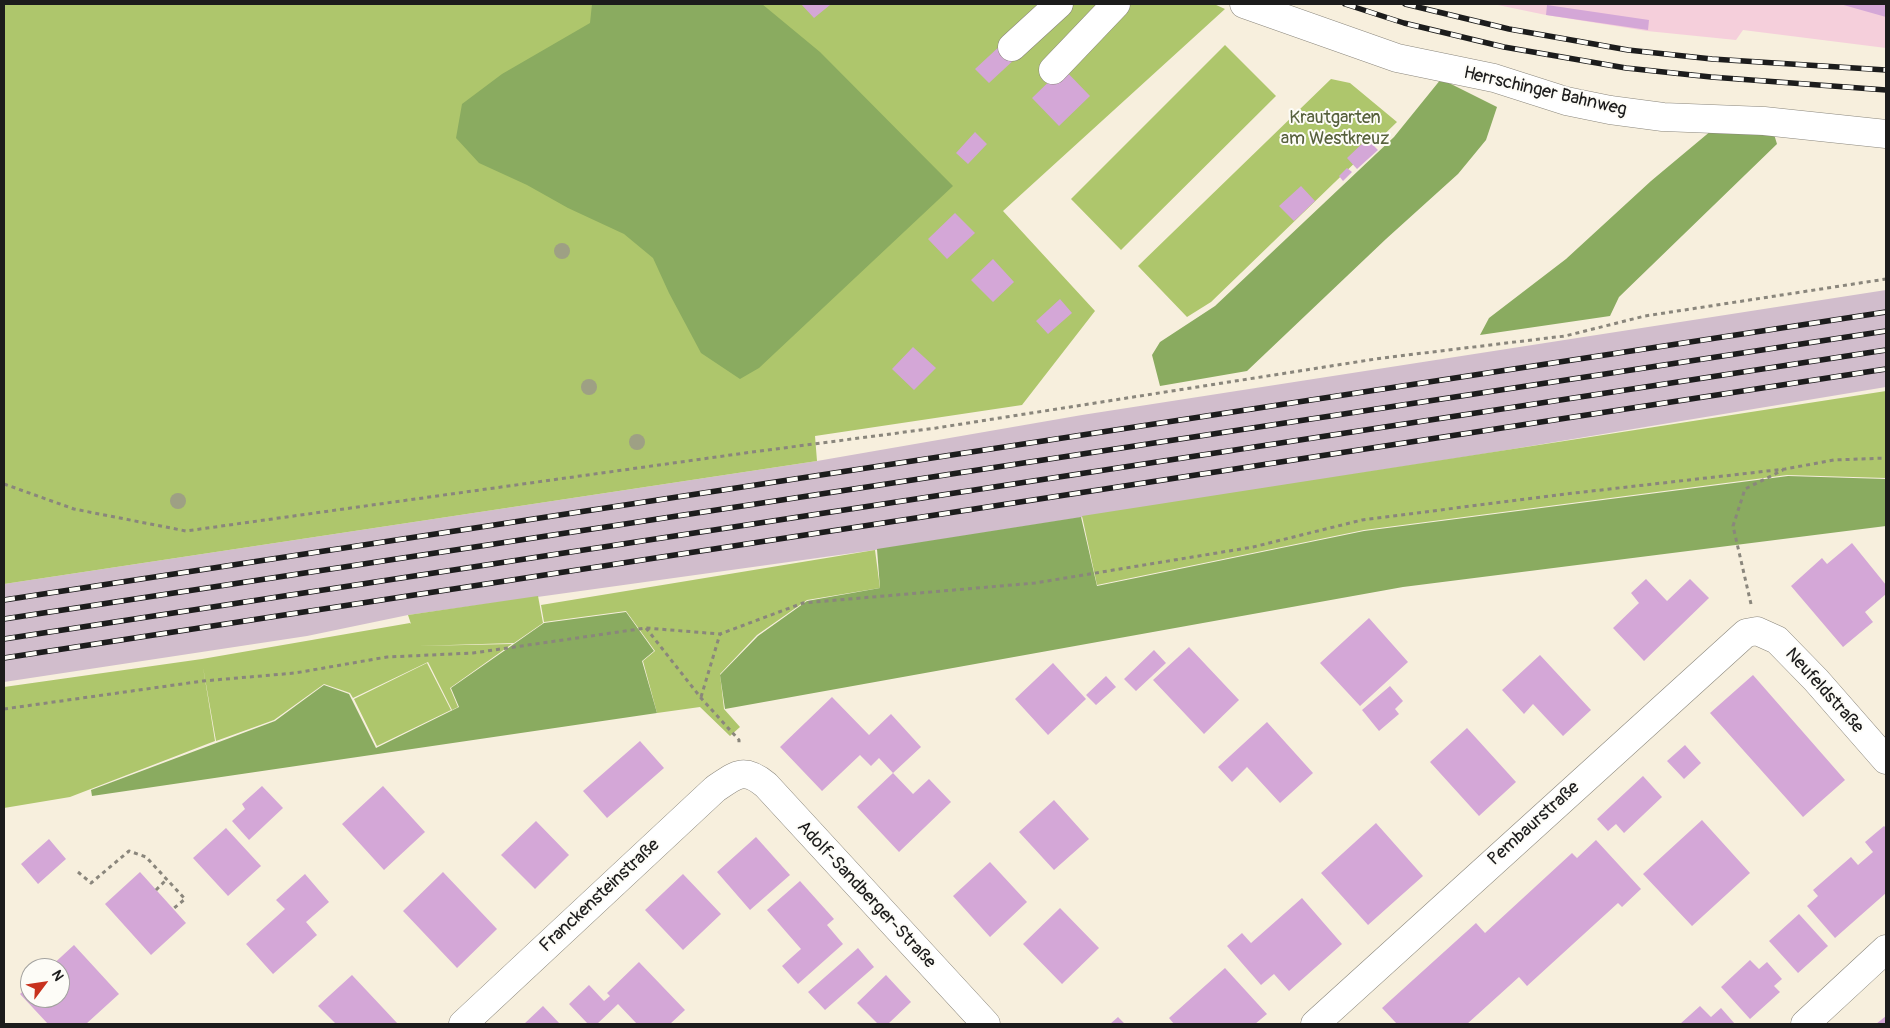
<!DOCTYPE html>
<meta charset="utf-8">
<style>
body{margin:0}
#map{position:relative;width:1890px;height:1028px;overflow:hidden;background:#f7efdd;font-family:Pangolin,sans-serif}
canvas{display:block}
.frame{position:absolute;inset:0;border:5px solid #1c1c1c;pointer-events:none}
.north{position:absolute;left:20px;top:958px;width:50px;height:50px;box-sizing:border-box;background:#fdfcf7;border:1px solid #a3a29f;border-radius:50%;rotate:59deg;font-size:14px;font-weight:700;line-height:20px;text-align:center;color:#1c1c1c}
.north::after{content:'';display:block;margin:auto;width:18px;height:22px;background:#c8321e;clip-path:polygon(50% 0,100% 100%,50% 72%,0 100%)}
</style>
<div id="map">
<canvas width="1890" height="1028"></canvas>
<div class="frame"></div>
<div class="north">N</div>
</div>
<script>
const ctx = document.querySelector('canvas').getContext('2d');
ctx.lineJoin = 'round';
function fillPath(path, color) { ctx.fillStyle = color; ctx.fill(path, 'evenodd'); }
function stroke(path, color, width, dash) { ctx.strokeStyle = color; ctx.lineWidth = width; ctx.lineCap = dash ? 'butt' : 'round'; ctx.setLineDash(dash || []); ctx.stroke(path); }
function write(font, color, halo, rows, align = 'center') {
  ctx.font = font + ' Pangolin,sans-serif'; ctx.lineWidth = 4; ctx.setLineDash([]); ctx.textBaseline = 'middle'; ctx.strokeStyle = halo; ctx.fillStyle = color; for (const [text, x, y, turn = 0] of rows) {
    ctx.save(); ctx.translate(x, y); ctx.rotate((+turn || 0) * Math.PI / 180); ctx.textAlign = isNaN(turn) ? turn : align; if (halo) ctx.strokeText(text, 0, 0); ctx.fillText(text, 0, 0); ctx.restore();
  }
}
fillPath(new Path2D(`
 M1493 4H1886V48L1743 30 1736 40 1647 31 1546 15Z`), '#f5cfdb');
fillPath(new Path2D(`
 M1886 290V387L1483 454 875 550 408 615 307 636 4 682V584L817 461 1082 415Z`), '#d1bdcc');
fillPath(new Path2D(`
 M4 4H1214L1225 9 1003 211 1095 311 1022 405 815 436 817 461 4 584Z
 M1225 45 1276 96 1121 250 1071 199Z
 M1331 79 1350 83 1397 122 1211 302 1187 317 1138 266Z
 M1886 391V478L1787 475 1364 530 1097 585 1082 516Z
 M875 550 880 588 807 600 757 635 720 674 724 709 740 727 730 736 700 707 657 713 643 661 655 651 626 611 544 622 541 605Z
 M538 596 543 623 514 643 418 646 512 644 450 688 458 707 452 710 428 662 353 698 350 693 324 684 274 720 216 741 203 667 215 741 70 797 4 808V687L202 659 410 623 411 624 408 615Z
 M427 663 451 710 377 746 354 699Z`), '#aec66c');
fillPath(new Path2D(`
 M592 4H762L820 52 953 186 759 368 740 379 701 353 669 293 653 258 624 234 568 208 527 185 479 163 456 138 462 104 502 74 590 23Z
 M1441 79 1497 107 1486 140 1458 174 1386 239 1247 371 1160 386 1152 355 1160 342 1215 306 1394 137Z
 M1718 125 1773 131 1777 144 1619 297 1610 316 1480 335 1489 318 1566 259 1651 181Z
 M1788 476 1886 479V526L1403 587 725 709 720 675 758 636 807 601 880 588 877 549 1081 517 1097 586 1364 531Z
 M626 612 654 651 642 661 657 713 92 796 91 790 275 721 324 685 349 694 376 748 459 707 451 688 544 623Z`), '#8aab60');
fillPath(new Path2D(`
 M801 4H829L830 5 814 18Z
 M1840 4H1886V17Z
 M1547 5 1649 20 1648 30 1546 15Z
 M1002 44 1016 58 989 83 975 69Z
 M1063 68 1090 96 1059 126 1032 98Z
 M975 132 987 144 968 164 956 153Z
 M1367 139 1378 150 1357 169 1347 158Z
 M1347 168 1352 172 1343 181 1339 176Z
 M1301 186 1315 201 1294 221 1279 206Z
 M955 213 975 233 947 259 928 239Z
 M993 259 1014 282 993 302 971 280Z
 M1060 299 1072 313 1048 334 1036 321Z
 M913 347 936 368 914 390 892 369Z
 M1852 543 1886 585V594L1865 612 1873 622 1843 647 1791 586 1822 558 1827 564Z
 M1646 579 1667 601 1690 579 1709 598 1644 661 1613 628 1639 603 1631 593Z
 M1369 618 1408 662 1360 706 1320 663Z
 M1189 647 1239 700 1204 734 1153 680Z
 M1154 650 1166 663 1136 691 1124 679Z
 M1540 655 1591 710 1563 736 1533 704 1524 714 1502 690Z
 M1053 663 1086 699 1048 735 1015 699Z
 M1753 675 1845 780 1803 817 1710 713Z
 M1106 676 1116 687 1096 705 1086 695Z
 M1390 686 1403 701 1395 709 1399 714 1379 731 1362 710Z
 M832 697 869 735 891 714 921 747 893 773 913 794 929 779 951 802 899 852 857 807 893 773 879 758 871 766 860 755 822 791 780 747Z
 M1267 722 1313 773 1280 803 1247 767 1232 782 1218 767Z
 M1467 728 1516 782 1479 816 1430 762Z
 M640 741 664 768 607 818 583 791Z
 M1685 745 1701 763 1684 779 1667 761Z
 M1643 776 1662 797 1624 833 1616 824 1608 831 1597 819Z
 M262 786 283 808 249 840 232 821 245 809 242 804Z
 M383 786 425 832 384 870 342 824Z
 M1054 800 1089 839 1054 870 1019 832Z
 M1702 820 1750 873 1692 926 1643 874Z
 M536 821 569 855 535 889 501 855Z
 M1376 823 1423 876 1368 925 1321 873Z
 M1884 826 1886 828V893L1835 938 1807 906 1818 896 1813 890 1851 857 1858 865 1873 852 1865 842Z
 M226 828 261 866 228 896 193 858Z
 M756 837 790 875 750 910 717 872Z
 M49 839 66 859 38 884 21 864Z
 M1596 840 1641 889 1622 907 1618 903 1527 986 1519 977 1467 1024H1397L1382 1008 1476 923 1485 933 1572 853 1577 858Z
 M990 862 1027 902 990 937 953 896Z
 M140 872 186 923 151 955 105 904Z
 M443 872 497 929 457 968 403 911Z
 M305 874 329 902 306 922 317 935 273 974 246 944 285 909 276 900Z
 M683 874 721 914 683 950 645 910Z
 M800 881 834 919 827 925 843 944 798 984 782 966 801 949 767 910Z
 M1302 898 1342 944 1289 991 1274 974 1261 985 1227 946 1242 933 1251 943Z
 M1060 908 1099 948 1062 984 1023 944Z
 M1799 914 1828 946 1798 973 1769 941Z
 M74 945 119 994 86 1024H48L20 994 30 985V998H60V968H49Z
 M858 948 874 967 825 1010 808 992Z
 M1750 960 1759 969 1767 962 1782 979 1774 986 1780 992 1750 1019 1721 987Z
 M639 962 685 1010 670 1024H637L618 1004 597 1024H588L569 1004 589 985 604 1001 610 996 607 993Z
 M1225 968 1267 1014 1255 1024H1174L1169 1018Z
 M352 975 398 1024H336L318 1006Z
 M886 975 911 1002 888 1024H878L857 1003Z
 M543 1006 560 1024H524Z
 M1700 1006 1711 1017 1721 1008 1735 1024H1680Z
 M1886 1016V1024H1876Z
 M1118 1017 1125 1024H1110Z`), '#d4a7d7');
const minor = new Path2D(`
 M1244 4 1397 58 1494 78 1566 101 1610 110 1663 117 1764 121 1886 134
 M1012 47 1059 4
 M1053 70 1116 4
 M463 1024 715 789C737 774 744 767 766 785L986 1024
 M1315 1024 1746 633 1757 631 1777 640 1816 680 1886 760
 M1805 1024 1886 949`);
stroke(minor, '#8a867c', 29);
stroke(new Path2D(`
 M4 484 74 509 186 531 745 453 936 428 1382 358 1565 336 1645 316 1886 279
 M1751 604 1733 526 1745 489 1783 470
 M646 628 701 698 739 740V746
 M701 697 720 634
 M4 709 203 681 295 673 387 657 473 653 646 628 720 634 803 603 1035 583 1253 547 1362 520 1557 495 1785 469 1834 460 1886 458
 M78 872 91 883 129 851 146 857 185 899 173 909
 M156 890 167 879`), '#8a867c', 3, [4, 4]);
stroke(minor, '#fff', 28);
const rail = new Path2D(`
 M1345 4 1404 23 1504 47 1626 68 1711 77 1886 90
 M1405 4 1509 29 1628 50 1712 59 1886 70
 M4 600 1886 312
 M4 619 1886 331
 M4 639 1886 350
 M4 658 1886 369`);
stroke(rail, '#1c1c1c', 5.5);
stroke(rail, '#fdfcf7', 4, [11]);
ctx.fillStyle = '#9ea084';
for (const [x, y] of [
 [562,251],
 [589,387],
 [637,442],
 [178,501]
]) { ctx.beginPath(); ctx.arc(x, y, 8, 0, 2 * Math.PI); ctx.fill(); }
write('18px', '#1c1c1c', '#fdfcf7', [
 ["Herrschinger Bahnweg",1545,92,13],
 ["Neufeldstraße",1824,691,48],
 ["Pembaurstraße",1534,824,-42],
 ["Adolf-Sandberger-Straße",866,895,47],
 ["Franckensteinstraße",600,896,-43]
]);
write('18px', '#56603c', '#fdfcf7', [
 ["Krautgarten",1335,118],
 ["am Westkreuz",1335,139]
]);
</script>
